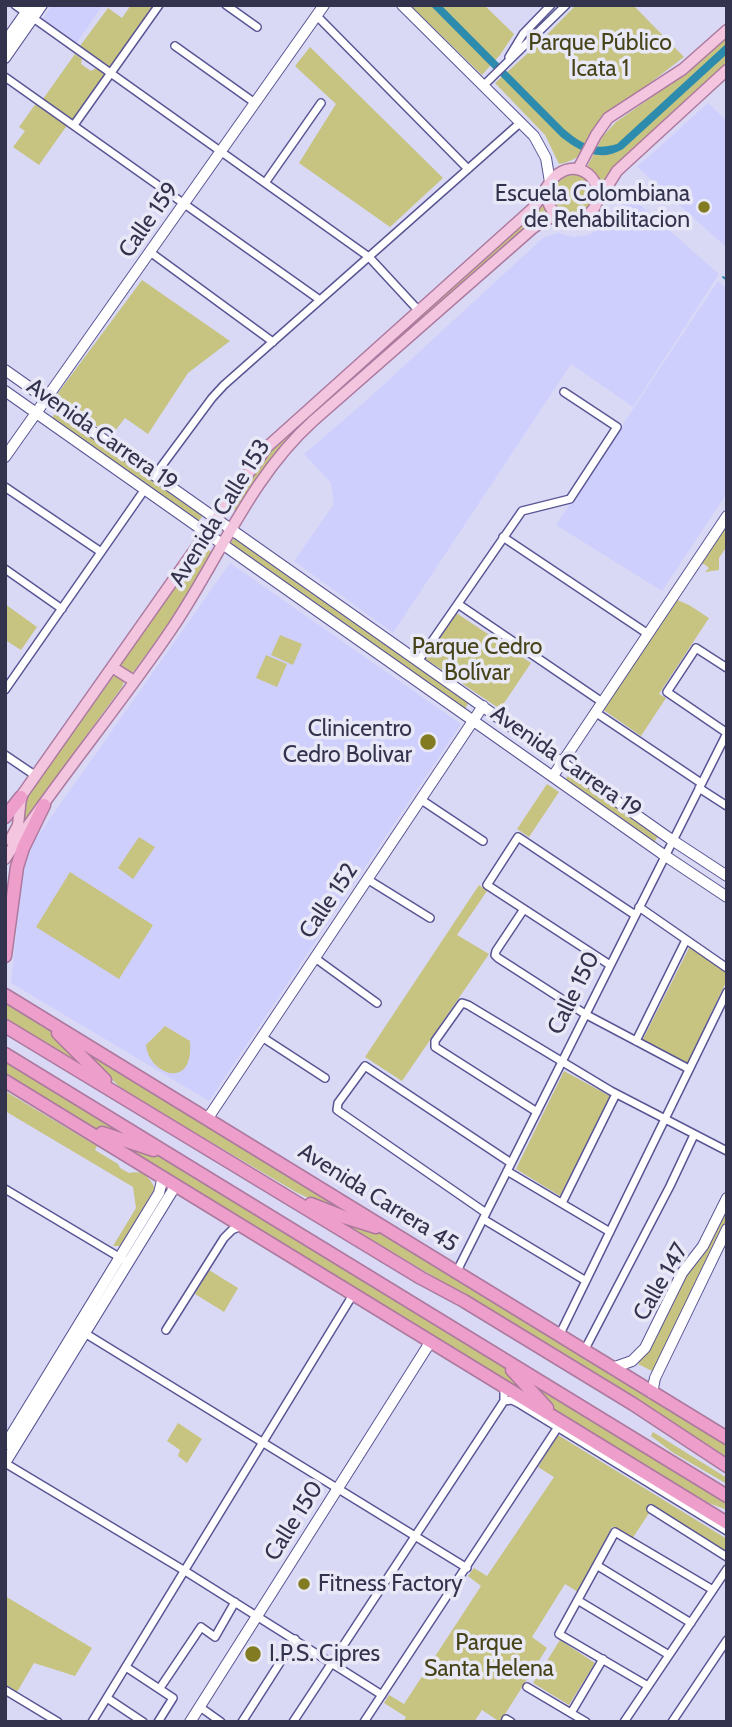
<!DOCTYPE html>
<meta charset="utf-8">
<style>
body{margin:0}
#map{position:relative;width:732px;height:1727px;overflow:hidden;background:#d9d9f6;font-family:Cabin,sans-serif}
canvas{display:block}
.frame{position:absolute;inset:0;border:7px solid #34334e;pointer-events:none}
</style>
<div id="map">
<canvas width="732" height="1727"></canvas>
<div class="frame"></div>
</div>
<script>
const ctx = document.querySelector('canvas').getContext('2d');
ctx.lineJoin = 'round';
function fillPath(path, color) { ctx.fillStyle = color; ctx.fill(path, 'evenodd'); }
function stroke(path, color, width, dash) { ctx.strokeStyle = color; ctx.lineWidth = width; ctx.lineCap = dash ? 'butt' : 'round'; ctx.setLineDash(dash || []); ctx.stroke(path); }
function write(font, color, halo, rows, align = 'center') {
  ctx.font = font + ' Cabin,sans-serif'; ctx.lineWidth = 7; ctx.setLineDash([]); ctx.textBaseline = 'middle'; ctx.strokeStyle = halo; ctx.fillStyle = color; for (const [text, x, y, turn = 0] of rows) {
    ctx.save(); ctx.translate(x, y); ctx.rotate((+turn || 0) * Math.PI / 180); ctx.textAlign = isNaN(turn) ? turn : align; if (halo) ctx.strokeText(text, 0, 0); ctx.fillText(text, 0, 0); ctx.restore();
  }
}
fillPath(new Path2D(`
 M52 5H103L76 44 42 20Z
 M708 103 727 121V248L637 167Z
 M630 196 719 274 633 407 571 364 393 633 294 561 334 504 331 483 304 454 369 398 543 238 558 233 573 237 589 235 600 228Z
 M718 281 727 289V493L662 591 556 525Z
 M230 563 461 724 209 1101 11 983 23 867 32 844Z`), '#cfcffe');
fillPath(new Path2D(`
 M131 5H155L110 67 80 46 108 8 122 18Z
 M410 5H484L514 34 500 55 482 75Z
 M576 5H633L684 57 600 121C584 142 588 159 559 164L545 135 495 83 538 44Z
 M727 35V66L601 187 586 169 603 136 616 122 679 78Z
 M310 47 443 178 390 227 299 163 336 104 295 66Z
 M75 54 82 59 81 64 91 71 96 68 105 75 72 121 43 99Z
 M37 102 68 124 39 165 13 147 25 131 19 127Z
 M554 195a20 20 0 1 1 40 0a20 20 0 1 1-40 0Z
 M545 201 549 212 293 434 274 455 236 511 230 507 268 451Z
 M142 280 230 341 188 373 148 434 125 418 111 436 55 397Z
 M57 410 204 514 199 521 52 418Z
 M727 521V546L719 558V570L705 572 709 568 704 564 697 565Z
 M234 538 263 555 470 700 465 709 230 544Z
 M202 545 213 553 175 616 134 671 131 673 120 668 119 663Z
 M675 599 689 605 709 618 659 694 666 698 641 736 602 709Z
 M5 604 37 627 21 650 5 640Z
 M455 612 531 663 500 709 424 658Z
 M280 635 302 644 293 665 271 655Z
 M266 655 287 664 277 687 256 678Z
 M115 674 125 679 122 687 25 819 23 802Z
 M571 772 659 835 653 844 564 781Z
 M547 784 559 792 529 837 517 829Z
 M139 837 155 847 133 879 118 868Z
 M70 872 153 925 119 979 36 927Z
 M479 885 487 891 457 935 489 954 402 1081 365 1057Z
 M690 946 727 971V980L687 1064 642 1041Z
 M5 1001 43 1024 84 1065 5 1019Z
 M165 1026 190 1041C194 1093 148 1073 146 1045Z
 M65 1037 372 1223 326 1207 296 1192 141 1101 120 1087Z
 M5 1060 137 1138 135 1141 84 1125 5 1078Z
 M564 1071 610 1096 560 1196 516 1169Z
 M5 1091 97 1146 95 1150 118 1164 120 1168 129 1173C144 1170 148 1176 155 1188L120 1246H113L136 1208 133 1187 5 1111Z
 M110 1140 152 1151 484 1352 508 1370 541 1406Z
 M727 1208V1219L654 1372 638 1364 650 1348 684 1278 711 1241Z
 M340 1221 385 1233 691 1419 702 1430 727 1446V1457L510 1322Z
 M209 1270 238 1288 224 1312 195 1294Z
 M526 1380 727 1502V1510L709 1503 561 1418Z
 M178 1423 202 1439 187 1463 178 1456 180 1450 167 1441Z
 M653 1432 727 1478V1484L672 1452 651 1436Z
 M558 1435 727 1539V1554L653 1507 632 1539 612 1527 578 1592 565 1584 532 1637 547 1648 500 1722 482 1710 474 1722H403L406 1717 384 1703 389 1695 404 1704 481 1586 468 1576 474 1568 487 1576 554 1477 538 1467Z
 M5 1596 92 1648 75 1676 34 1663 17 1692 5 1684Z
 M560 1640 595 1663 569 1705 533 1683Z`), '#c7c381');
fillPath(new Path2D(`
 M430 5H441L564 129C582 144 593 151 617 144L727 43V54L623 149C600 163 579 151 561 137Z`), '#2d8cad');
stroke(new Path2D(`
 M723 277 727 280`), '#2d8cad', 2);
const street = new Path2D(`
 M15 5 369 257 418 310
 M226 5 257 27
 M317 16 468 169
 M175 46 255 103
 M509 57 523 34 551 5
 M5 77 320 300
 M484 85 566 5
 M74 125 159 5
 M265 183 321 103
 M150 252 273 342
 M155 475 212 398 224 385 521 122
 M5 487 101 552
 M503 537 648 634
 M5 569 62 609
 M458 604 602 702
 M419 660 522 511 570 499 617 427 564 392
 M5 690 145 489
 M595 712 701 783
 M727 733 667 692 696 648 727 668
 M5 755 36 776
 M699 788 727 806
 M420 799 483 841
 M367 879 430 918
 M639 907 727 968
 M524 909 496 951 495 955 498 958 585 1014 689 1069
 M315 958 377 1003
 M610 965 487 885 518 837 635 915
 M262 1037 325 1078
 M636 1041 686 940
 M537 1112 435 1047V1041L462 1003 468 1005 611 1091 727 1151
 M507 1171 610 1232
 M5 1189 124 1260
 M562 1203 616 1094
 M486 1213 337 1110 338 1103 365 1066 511 1163
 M483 1219 586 1281
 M457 1271 727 733
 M166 1330 224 1238 232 1230 243 1225
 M83 1332 467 1568
 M559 1336 727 992
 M584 1351 670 1186 694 1135
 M504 1401 512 1400 518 1403 727 1531
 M5 1463 185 1571 382 1695
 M651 1509 727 1557
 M598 1566 691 1623
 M579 1601 669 1655
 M126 1667 173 1698 158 1722
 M648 1686 559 1634 615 1532 713 1590
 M527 1687 586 1722
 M160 1688 201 1627 215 1637 235 1602
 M5 1690 58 1722
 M107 1698 143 1722
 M200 1707 221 1722
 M571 1713 603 1659
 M92 1722 354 1293
 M242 1722 295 1639
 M293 1722 504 1401V1387
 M364 1722 558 1427
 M505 1722 506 1719 511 1722
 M624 1722 727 1569
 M672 1722 727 1640`);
const secondary = new Path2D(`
 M402 5 534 136 546 158 550 182
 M5 42 31 5
 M5 58 42 5
 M5 370 669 838 727 876
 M5 391 661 853 727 897
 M5 457 324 5
 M553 776 727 516
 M208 1118 483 706
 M612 1368 632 1361 645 1348 682 1273 703 1246 727 1198
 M652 1393 655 1378 727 1229
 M5 1445 159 1193 163 1177
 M5 1463 176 1185
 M190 1722 431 1341`);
const primary = new Path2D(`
 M578 169 596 135 608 118 683 69 727 30
 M600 198 617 171 727 70
 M112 667 134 681
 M17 802 267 447 532 209C541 199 547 182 558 174 588 153 618 201 581 219 559 224 544 209 548 187
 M10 840 18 825 21 797
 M5 859C58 779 120 706 173 627 220 557 250 478 313 421L533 228 545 220 557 216`);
const highway = new Path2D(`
 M5 817 21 797
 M5 956 17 867 23 848 44 805
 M5 995 727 1438
 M5 1026 421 1278 464 1301 633 1404 727 1466
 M58 1033 105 1080
 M5 1054 727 1496
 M5 1081 727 1523
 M102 1133 154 1150
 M311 1204 344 1217 376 1227
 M512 1370 547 1408`);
stroke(street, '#5a5694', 10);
stroke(secondary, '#5a5694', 12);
stroke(primary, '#ac799f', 13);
stroke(highway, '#ac799f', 15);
stroke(street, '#fff', 7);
stroke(secondary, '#fff', 10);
stroke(primary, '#f4c5df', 10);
stroke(highway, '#ed9eca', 12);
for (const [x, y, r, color] of [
 [704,207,7,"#827b22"],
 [428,742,9,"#827b22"],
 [304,1584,7,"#827b22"],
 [253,1654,9,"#827b22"]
]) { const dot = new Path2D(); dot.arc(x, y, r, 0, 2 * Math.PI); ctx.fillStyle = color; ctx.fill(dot); stroke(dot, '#e8e8f6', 2.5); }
write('23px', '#47441a', '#e8e8f6', [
 ["Parque Público",600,43],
 ["Icata 1",600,69],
 ["Parque Cedro",477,647],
 ["Bolívar",477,673],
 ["Parque",489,1643],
 ["Santa Helena",489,1669]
]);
write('23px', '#34334e', '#e8e8f6', [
 ["Escuela Colombiana",690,194],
 ["de Rehabilitacion",690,220],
 ["Clinicentro",412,729],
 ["Cedro Bolivar",412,755],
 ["Fitness Factory",318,1584,"left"],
 ["I.P.S. Cipres",269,1654,"left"]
], 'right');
write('23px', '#34334e', '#e8e8f6', [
 ["Calle 159",149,220,-55],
 ["Avenida Carrera 19",102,435,35],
 ["Avenida Calle 153",220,513,-58],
 ["Avenida Carrera 19",566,762,35],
 ["Calle 152",329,901,-56],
 ["Calle 150",574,993,-64],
 ["Avenida Carrera 45",378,1198,32],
 ["Calle 147",661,1282,-60],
 ["Calle 150",294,1521,-58]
]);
</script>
